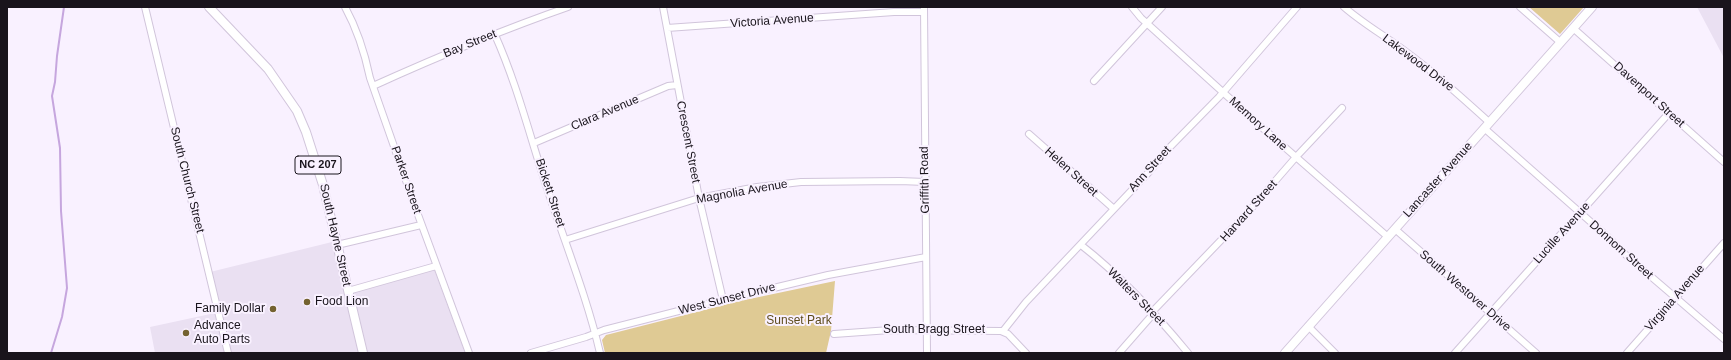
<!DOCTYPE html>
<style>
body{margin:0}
#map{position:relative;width:1731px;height:360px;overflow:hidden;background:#f9f1ff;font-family:Arial,sans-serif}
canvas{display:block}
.frame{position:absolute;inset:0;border:8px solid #19141c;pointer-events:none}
</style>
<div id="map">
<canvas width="1731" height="360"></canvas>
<div class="frame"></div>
</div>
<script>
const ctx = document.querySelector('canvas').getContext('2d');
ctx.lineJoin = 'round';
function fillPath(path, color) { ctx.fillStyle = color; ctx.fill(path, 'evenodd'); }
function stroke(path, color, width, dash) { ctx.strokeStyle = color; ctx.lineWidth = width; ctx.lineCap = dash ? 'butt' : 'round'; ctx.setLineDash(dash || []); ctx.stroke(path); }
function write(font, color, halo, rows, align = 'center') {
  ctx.font = font + ' Arial,sans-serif'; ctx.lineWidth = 4; ctx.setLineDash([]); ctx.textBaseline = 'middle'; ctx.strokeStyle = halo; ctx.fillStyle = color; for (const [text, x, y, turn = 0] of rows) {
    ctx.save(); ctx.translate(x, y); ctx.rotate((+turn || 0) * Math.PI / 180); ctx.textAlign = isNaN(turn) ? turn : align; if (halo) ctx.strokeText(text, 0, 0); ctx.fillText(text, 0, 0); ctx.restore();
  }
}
fillPath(new Path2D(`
 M1697 7H1724V58Z
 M332 242 345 295 434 269 465 353H155L150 327 215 313 206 273Z`), '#eae0f2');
fillPath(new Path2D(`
 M1529 7H1584L1560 34Z
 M835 281 831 331 826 353H605L602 340 606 335 740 301Z`), '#dfca94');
stroke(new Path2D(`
 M51 353 62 317 67 288 61 211 60 148 52 96 55 82 57 56 64 7`), '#c6a6de', 2);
const minor = new Path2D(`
 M145 7 228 353
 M345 7C357 29 365 54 370 78L417 212 469 353
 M663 7 699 198 723 300
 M924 7 927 353
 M1132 7 1141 18 1258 124 1388 237
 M1344 7C1359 20 1375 30 1391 41 1426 65 1458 94 1489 122
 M1520 7 1560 42
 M667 28 894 12H924
 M1573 28 1724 162
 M495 35C517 84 530 137 547 188 565 243 587 297 600 353
 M1094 81 1162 7
 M373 86C437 57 502 30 568 7
 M1484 128 1609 238 1627 256 1724 339
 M1029 134 1114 209
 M534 143 668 86 677 85
 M1395 229 1536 353
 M565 240 699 198 757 187 801 182 900 181 925 182
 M337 245 421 225
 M1081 245C1121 276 1156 314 1188 353
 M348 291 436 266
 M1153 311 1250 210 1296 157 1342 108
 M1308 326 1335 353
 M1003 331 1026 302 1149 172 1170 147 1219 97 1297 7
 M834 334 890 330 1001 331 1008 334 1026 353
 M531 353 586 337 604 330 698 306 828 275 926 257
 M1119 353 1154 313
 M1455 353 1669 113
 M1627 353 1724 243`);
const major = new Path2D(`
 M209 7 268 69 297 111 306 132 323 185 363 353
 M1285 353 1592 7`);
stroke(minor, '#d1c5db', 8);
stroke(major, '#d1c5db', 10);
stroke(minor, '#fff', 6);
stroke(major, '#fff', 8);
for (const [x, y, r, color] of [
 [307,302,4,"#746230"],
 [273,309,4,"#746230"],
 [186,333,4,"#746230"]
]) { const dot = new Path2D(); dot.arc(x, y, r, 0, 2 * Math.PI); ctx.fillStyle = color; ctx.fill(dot); stroke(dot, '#f9f1ff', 1.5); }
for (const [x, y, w] of [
 [318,165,46]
]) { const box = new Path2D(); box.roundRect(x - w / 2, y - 9, w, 18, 3); ctx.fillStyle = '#f9f1ff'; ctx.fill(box); stroke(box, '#19141c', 1); }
write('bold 11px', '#19141c', null, [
 ["NC 207",318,165]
]);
write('12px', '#19141c', '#f9f1ff', [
 ["Victoria Avenue",772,21,-4],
 ["Bay Street",470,44,-22],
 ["Lakewood Drive",1418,63,37],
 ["Davenport Street",1649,95,42],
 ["Clara Avenue",605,113,-23],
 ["Memory Lane",1258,124,42],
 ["Crescent Street",688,142,79],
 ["Ann Street",1150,169,-48],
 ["Helen Street",1071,172,42],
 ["South Church Street",187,180,76],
 ["Parker Street",406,180,71],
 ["Griffith Road",925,180,-91],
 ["Lancaster Avenue",1438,180,-48],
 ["Magnolia Avenue",742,192,-10],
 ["Bickett Street",550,193,72],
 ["Harvard Street",1249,211,-48],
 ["Lucille Avenue",1562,233,-48],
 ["South Hayne Street",335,235,77],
 ["Donnom Street",1621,250,42],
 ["South Westover Drive",1465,291,41],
 ["Walters Street",1136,297,45],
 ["Virginia Avenue",1675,298,-49],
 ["West Sunset Drive",727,299,-14],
 ["South Bragg Street",934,330]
]);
write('12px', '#19141c', '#f9f1ff', [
 ["Food Lion",315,302],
 ["Family Dollar",265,309,"right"],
 ["Advance",194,326],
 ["Auto Parts",194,340]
], 'left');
write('12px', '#5e4c1c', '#f9f1ff', [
 ["Sunset Park",799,321]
]);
</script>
